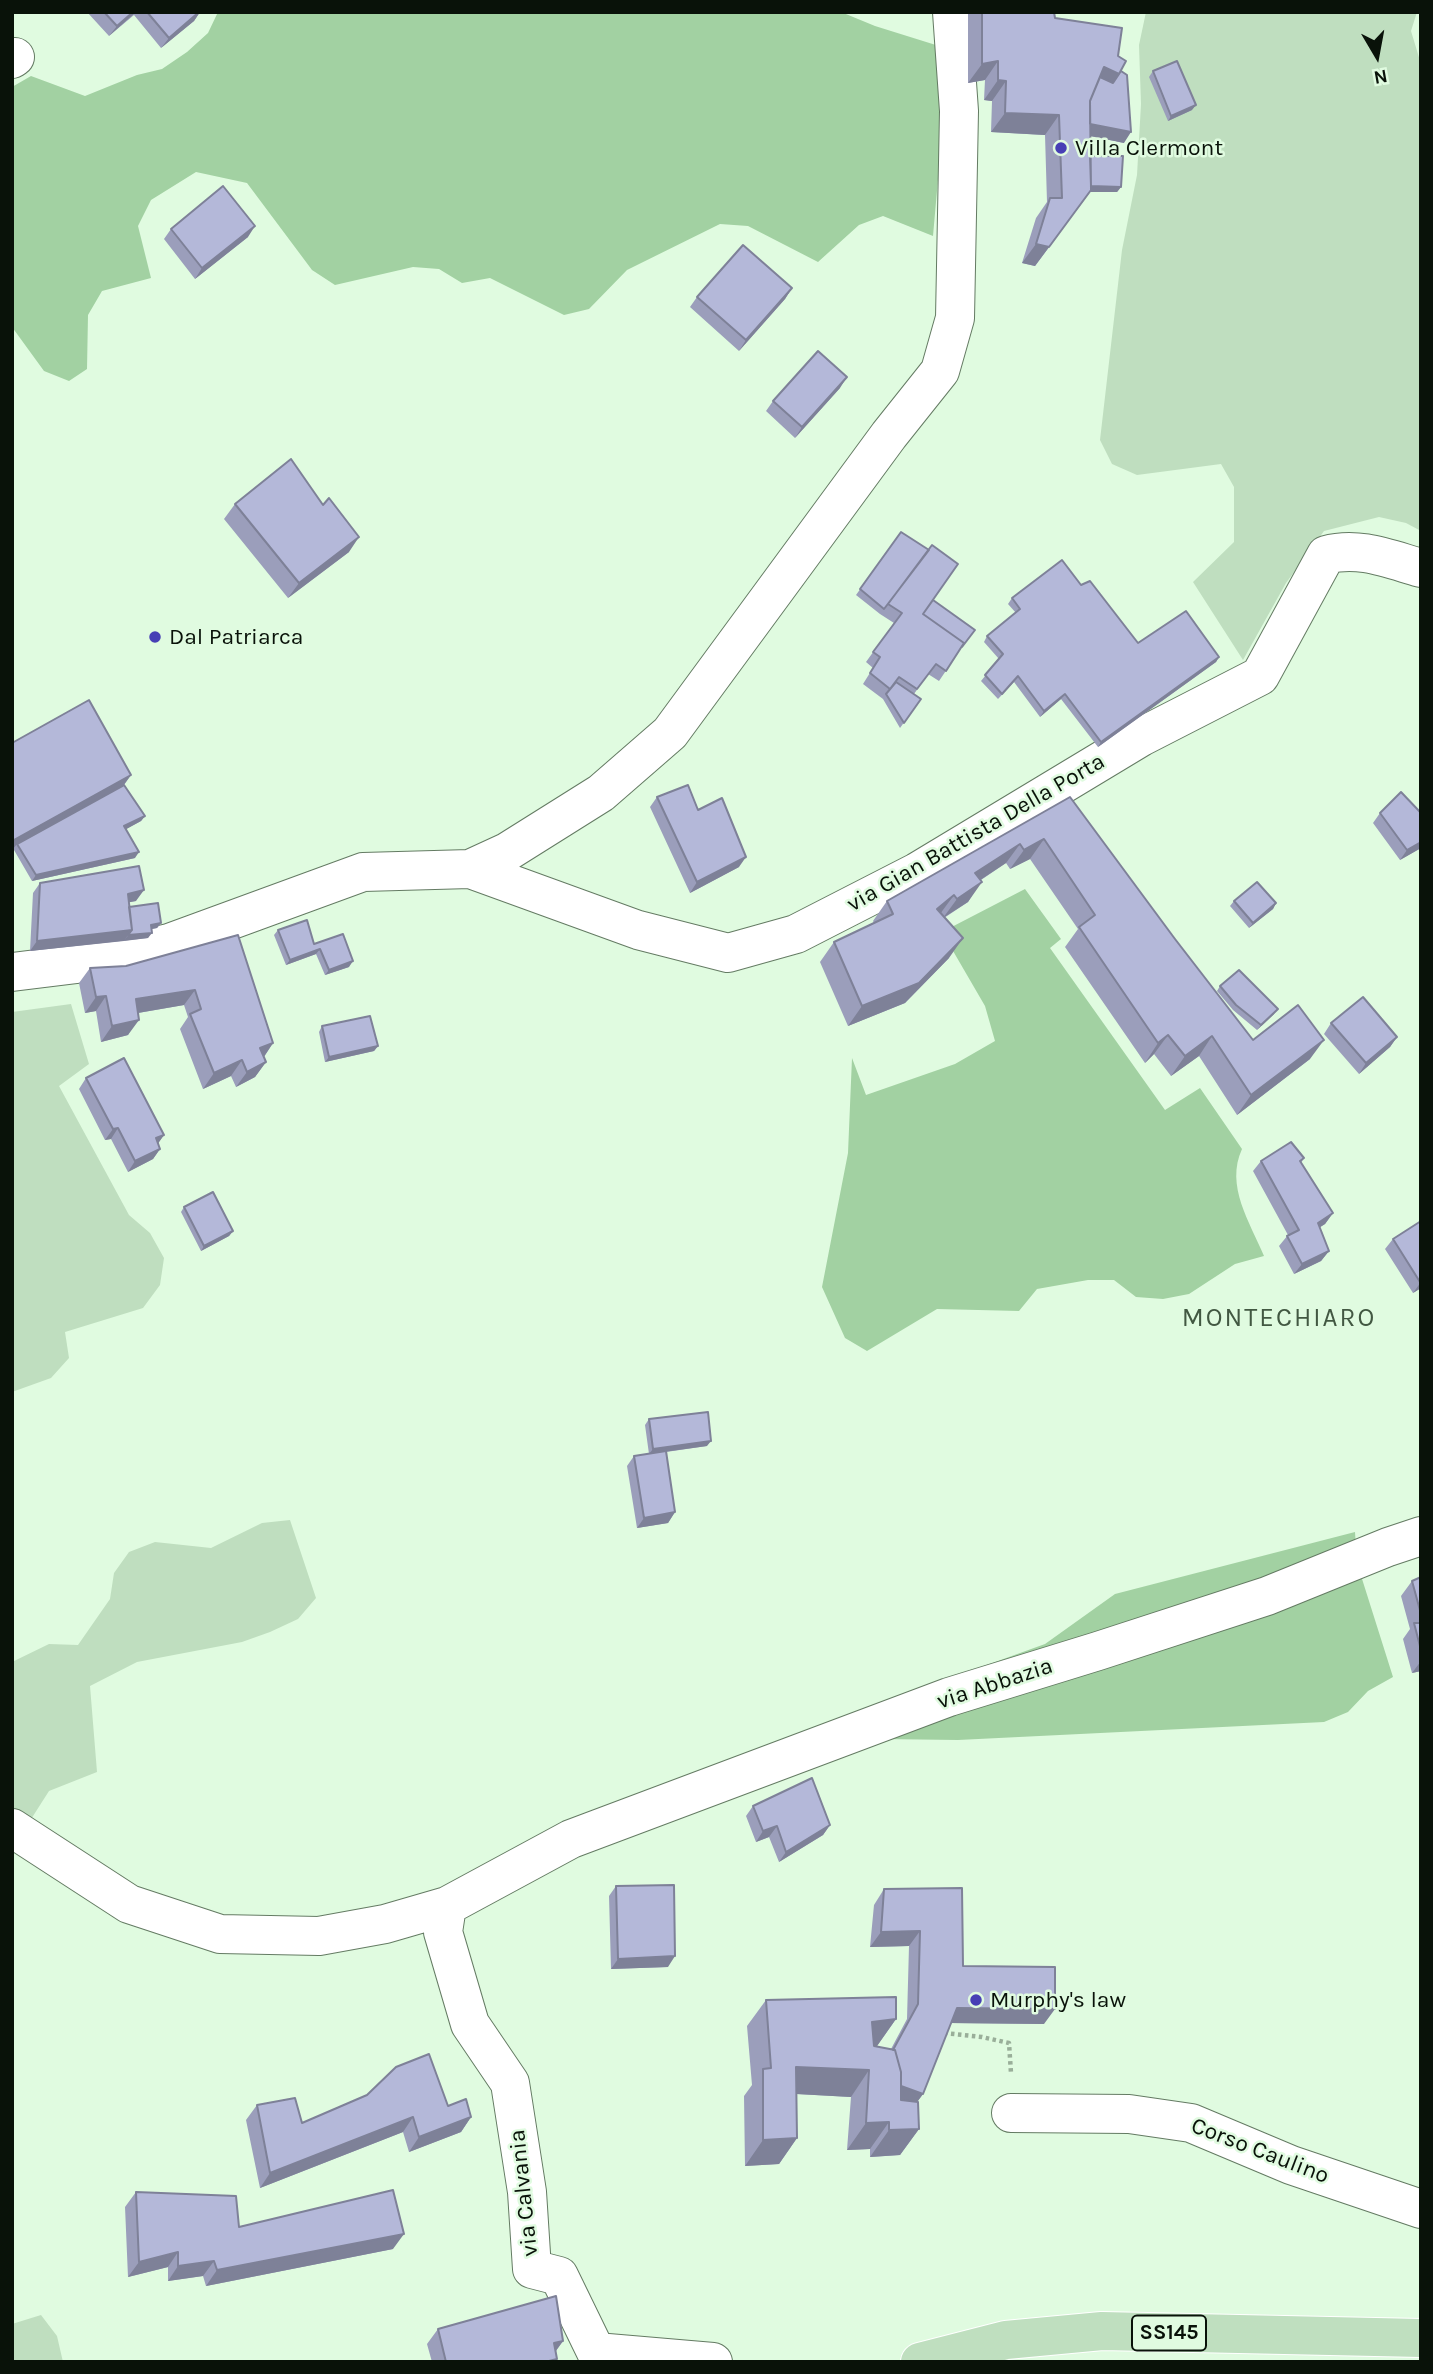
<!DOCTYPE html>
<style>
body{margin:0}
#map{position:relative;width:1433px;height:2374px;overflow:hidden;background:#e0fbe0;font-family:Karla,sans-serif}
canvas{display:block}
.frame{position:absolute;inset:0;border:14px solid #091209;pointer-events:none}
.north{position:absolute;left:1342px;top:21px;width:70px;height:70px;-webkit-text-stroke:5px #e0fbe0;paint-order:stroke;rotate:170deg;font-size:19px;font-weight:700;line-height:28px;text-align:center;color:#091209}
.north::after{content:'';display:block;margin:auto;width:24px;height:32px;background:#091209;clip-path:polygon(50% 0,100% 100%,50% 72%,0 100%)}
</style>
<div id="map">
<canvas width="1433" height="2374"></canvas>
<div class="frame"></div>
<div class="north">N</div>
</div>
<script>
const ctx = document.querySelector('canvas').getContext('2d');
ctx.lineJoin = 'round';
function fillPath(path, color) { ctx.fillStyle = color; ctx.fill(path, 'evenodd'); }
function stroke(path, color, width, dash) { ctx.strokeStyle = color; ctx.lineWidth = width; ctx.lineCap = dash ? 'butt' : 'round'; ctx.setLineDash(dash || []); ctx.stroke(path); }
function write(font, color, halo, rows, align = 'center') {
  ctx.font = font + ' Karla,sans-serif'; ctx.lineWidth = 5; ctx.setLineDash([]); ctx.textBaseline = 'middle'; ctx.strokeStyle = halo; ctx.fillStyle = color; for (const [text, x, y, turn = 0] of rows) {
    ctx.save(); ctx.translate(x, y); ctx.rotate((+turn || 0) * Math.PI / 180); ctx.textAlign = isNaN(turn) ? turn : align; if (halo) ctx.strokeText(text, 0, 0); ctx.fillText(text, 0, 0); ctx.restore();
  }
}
fillPath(new Path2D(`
 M1146 12H1417L1411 31 1421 64V531L1406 523 1379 517 1324 531 1286 583 1243 660 1193 582 1234 542V487L1221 464 1137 475 1112 464 1100 440 1122 250 1137 175 1141 104 1139 45Z
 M71 1004 89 1064 59 1086 129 1215 150 1233 164 1258 160 1285 143 1308 65 1332 69 1358 51 1378 12 1392V1012Z
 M290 1520 316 1598 298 1619 270 1632 242 1642 137 1662 90 1686 97 1772 49 1791 19 1838 12 1844V1662L49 1644 78 1645 110 1599 114 1573 129 1552 155 1542 211 1548 262 1523Z
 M41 2315 57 2336 63 2362H12V2324Z`), '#bfdebf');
fillPath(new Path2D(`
 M218 12H841L875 26 939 46 944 111 933 236 883 216 859 225 818 262 748 226 720 224 627 270 589 309 564 315 490 278 462 283 439 269 413 267 335 285 312 270 247 183 196 172 151 200 138 226 151 278 102 291 88 315 87 369 69 381 44 371 12 327V87L31 76 85 96 137 75 162 69 187 52 208 33Z
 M1025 889 1061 939 1050 948 1165 1110 1200 1088 1242 1149C1225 1186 1250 1222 1264 1256L1235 1264 1189 1294 1163 1299 1136 1297 1114 1280H1088L1037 1289 1019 1311 937 1309 867 1351 845 1338 822 1287 848 1153 852 1058 866 1095 955 1064 995 1041 985 1006 942 932Z
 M1355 1532 1357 1563 1393 1677 1368 1691 1348 1712 1324 1722 958 1740 879 1739 909 1693 1045 1644 1115 1594Z`), '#a2d1a2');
const minor = new Path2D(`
 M12 59 15 57
 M470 869 507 852 601 793 670 733 889 435 940 371 955 318 959 111 952 12
 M12 972 77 964 169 943 363 872 470 869 638 930 728 953 796 934 917 872 1141 737 1260 676 1326 555C1359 546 1389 559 1421 568
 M12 1828 129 1904 220 1934 319 1936 385 1924 447 1906
 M1011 2113 1129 2114 1191 2123 1291 2165 1421 2209
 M713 2362 596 2352 559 2276 532 2269 527 2192 510 2083 470 2024 443 1932 447 1906 571 1839 949 1697 1098 1651 1267 1596 1388 1547 1421 1536`);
const major = new Path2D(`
 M920 2362 1006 2340 1102 2331 1421 2338`);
stroke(minor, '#647b63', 40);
stroke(major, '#fff', 40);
stroke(new Path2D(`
 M944 2033 982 2037 1009 2043 1011 2073`), '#99ae99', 4.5, [3.5, 3.5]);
stroke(minor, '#fff', 38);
stroke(major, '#bfdfbf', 38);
fillPath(new Path2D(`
 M87 12H200L194 21 161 48 134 15 109 36Z
 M968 12H1054L1055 18 1118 56 1121 71 1124 143 1090 136 1091 156 1121 187 1117 192H1090L1035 266 1022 263 1036 218 1047 202 1045 135 991 132 992 101 984 100 985 80 968 83Z
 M1153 71 1192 110 1168 121 1149 77Z
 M171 229 248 237 195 279 164 239Z
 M792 288 785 299 739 351 690 307 697 297Z
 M840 388 795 438 766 411 773 401Z
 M235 504 349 552 288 598 224 519Z
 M901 532 933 600 960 650 939 681 928 674 914 694 921 699 900 728 883 699 863 684 873 668 866 662 894 623 880 614 856 595Z
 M1081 585 1138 643 1219 657 1216 662 1098 747 1061 699 1040 717 1014 682 998 699 981 681 999 659 984 642 987 636 1016 613 1008 604 1012 598Z
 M12 743 131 775 124 785 145 816 141 821 126 829 135 858 32 881 14 850H12Z
 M657 797 698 810 739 867 690 893 650 807Z
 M1070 797 1175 939 1253 1040 1310 1059 1237 1115 1199 1056 1171 1076 1154 1054 1145 1063 1065 947 1078 929 1030 859 1010 869 1006 863 981 880 968 902 944 918 949 958 905 1003 848 1026 820 962 834 942 874 923 873 921 887 901Z
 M1380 813H1421V848L1400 860 1373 823Z
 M40 883 136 901 129 902V907L161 923 157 928 151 929 148 938 30 951 33 893Z
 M1234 901 1276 903 1273 909 1249 928 1230 906Z
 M278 930 314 944 349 967 325 975 316 954 286 965 274 935Z
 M238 935 273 1043 264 1057 266 1062 255 1077 236 1087 231 1076 203 1089 180 1029 188 1017 184 1005 138 1013 128 1035 101 1042 96 1011 85 1013 79 983 90 968 126 966Z
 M1220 986 1274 1014 1257 1030 1233 1010 1217 991Z
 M1331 1023 1397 1037 1390 1047 1359 1074 1324 1034Z
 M322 1026 378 1046 374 1051 325 1062 319 1032Z
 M86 1078 164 1135 158 1143 160 1149 153 1159 128 1172 111 1139 105 1140 79 1089Z
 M1304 1158 1301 1163 1333 1213 1325 1224 1320 1227 1329 1251 1321 1261 1294 1274 1279 1246 1288 1235 1253 1171 1261 1161Z
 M184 1207 233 1231 229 1236 201 1251 181 1212Z
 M1421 1221V1288L1413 1293 1385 1249 1393 1239Z
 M649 1419 707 1446 666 1452 675 1512 668 1523 637 1528 627 1466 634 1456 649 1454 645 1425Z
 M1421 1577V1671L1412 1673 1403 1639 1410 1629 1401 1596 1412 1581Z
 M753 1806 830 1825 823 1835 779 1862 769 1837 756 1842 746 1816Z
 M616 1886 668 1967 611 1969 609 1896Z
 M884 1889 963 1966 1044 2024 951 2023 923 2094 917 2102 919 2129 900 2155 870 2157V2149L847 2150 851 2097 797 2094V2138L779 2164 745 2166 744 2096 752 2085 747 2026 766 2000 896 2019 877 2046H874L891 2049 907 2019 909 1946 870 1947 874 1905Z
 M257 2105 302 2123 448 2106 471 2117 461 2132 409 2152 403 2132 260 2188 246 2120Z
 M136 2192 239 2227 393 2249 206 2286 203 2276 168 2281V2267L128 2277 125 2207Z
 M438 2329 563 2341 556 2351V2362H432L427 2344Z`), '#9b9ebb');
fillPath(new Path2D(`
 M133 12H136L109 36 117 26Z
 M199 12H200L194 21 161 48 169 38Z
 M998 61 985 80 968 83 982 64Z
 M1104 67 1119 74 1106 93 1093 88Z
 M998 80 1006 81 992 101 984 100Z
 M1196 105 1192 110 1168 121 1171 116Z
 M1005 113 1059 115 1045 135 991 132Z
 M1084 123 1131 132 1124 143 1076 133Z
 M1081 186 1121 187 1117 192H1090L1035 266 1022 263 1036 244Z
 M255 226 248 237 195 279 202 268Z
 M792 288 785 299 739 351 746 340Z
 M847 377 840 388 795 438 802 427Z
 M359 537 349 552 288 598 299 583Z
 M1219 657 1216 662 1098 747 1101 742Z
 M1065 694 1061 699 1040 717 1044 711Z
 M131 775 120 790 17 844 12 850V841Z
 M145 816 141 821 121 832 124 826Z
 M1044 839 1030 859 1010 869 1024 850Z
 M1421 842V848L1400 860 1407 850Z
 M1020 844 1006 863 962 892 975 873Z
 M139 852 135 858 32 881 36 875Z
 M746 857 739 867 690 893 697 882Z
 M982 882 968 902 943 918 957 899Z
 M144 890 136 901 120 904 128 894Z
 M954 895 940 914 937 909Z
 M1276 903 1273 909 1249 928 1253 923Z
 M161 923 157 928 147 930 151 925Z
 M132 930 124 941 30 951 37 941Z
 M152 933 148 938 124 941 128 935Z
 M963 938 949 958 905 1003 848 1026 862 1006Z
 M320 949 316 954 286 965 290 960Z
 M353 961 349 967 325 975 329 970Z
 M195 990 184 1005 126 1015 136 999Z
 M106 996 96 1011 85 1013 96 997Z
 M1278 1009 1274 1014 1257 1030 1261 1025Z
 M139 1020 128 1035 101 1042 112 1026Z
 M1168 1035 1154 1054 1145 1063 1158 1043Z
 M1212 1036 1199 1056 1171 1076 1185 1056Z
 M1397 1037 1390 1047 1359 1074 1366 1063Z
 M1324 1040 1310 1059 1237 1115 1251 1095Z
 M273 1043 263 1058 260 1048Z
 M378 1046 374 1051 325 1062 329 1057Z
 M242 1060 231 1076 203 1089 214 1073Z
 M266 1062 255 1077 236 1087 247 1072Z
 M118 1128 111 1139 105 1140 113 1129Z
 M164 1135 157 1145 156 1138Z
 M160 1149 153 1159 128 1172 135 1161Z
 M1333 1213 1325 1224 1311 1233 1318 1223Z
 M233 1231 229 1236 201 1251 204 1246Z
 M1329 1251 1321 1261 1294 1274 1302 1264Z
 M1421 1282V1288L1413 1293Z
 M711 1441 707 1446 649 1454 653 1449Z
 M675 1512 668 1523 637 1528 644 1518Z
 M1421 1661V1671L1412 1673Z
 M830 1825 823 1835 779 1862 786 1852Z
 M777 1826 769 1837 756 1842 763 1831Z
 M920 1931 909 1946 870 1947 881 1932Z
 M675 1956 668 1967 611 1969 618 1959Z
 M957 2008 1055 2009 1044 2024 947 2023Z
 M896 2019 877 2046 853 2049 872 2022Z
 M796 2067 869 2070 851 2097 778 2093Z
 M893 2083 923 2094 912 2109 883 2099Z
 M413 2117 403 2132 260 2188 270 2173Z
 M471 2117 461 2132 409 2152 419 2137Z
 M889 2122 870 2149 847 2150 866 2123Z
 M919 2129 900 2155 870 2157 889 2130Z
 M797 2138 779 2164 745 2166 763 2140Z
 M404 2234 393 2249 206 2286 217 2270Z
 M178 2252 168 2267 128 2277 139 2262Z
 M214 2261 203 2276 168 2281 178 2266Z
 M563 2341 552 2356 554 2343Z`), '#7e8198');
const building = new Path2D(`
 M104 12H133L117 26Z
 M147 12H199L169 38Z
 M982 12H1054L1055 18 1122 28 1118 56 1126 61 1119 74 1104 67 1090 101 1091 190 1049 247 1036 244 1050 198H1062L1059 115 1005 113 1006 81 998 80V61L982 64Z
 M1177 61 1196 105 1171 116 1153 71Z
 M1121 71 1127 75 1131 132 1090 124V101L1100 77 1113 83Z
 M1090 156H1123L1121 187 1091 186Z
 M223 186 255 226 202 268 171 229Z
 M743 245 792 288 746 340 697 297Z
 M818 351 847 377 802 427 773 401Z
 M291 459 323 505 329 498 359 537 299 583 235 504Z
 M901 532 929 550 884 609 860 589Z
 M932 545 958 564 923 614 964 643 946 671 936 664 917 689 899 677 890 689 870 673 880 657 873 652 902 613 888 604Z
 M1062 560 1081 585 1090 581 1138 643 1186 611 1219 657 1101 742 1065 694 1044 711 1018 676 1002 694 985 675 1003 654 987 636 1020 609 1012 598Z
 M933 600 975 630 962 647 964 643 923 614Z
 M896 682 921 699 904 723 886 694Z
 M89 700 131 775 12 841V743Z
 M124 785 145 816 124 826 139 852 36 875 17 844Z
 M688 785 698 810 722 798 746 857 697 882 657 797Z
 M1401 792 1421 813V842L1407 850 1380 813Z
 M1070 797 1175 939 1253 1040 1298 1005 1324 1040 1251 1095 1212 1036 1185 1056 1168 1035 1158 1043 1079 927 1095 915 1044 839 1024 850 1020 844 975 873 982 882 957 899 954 895 937 909 963 938 919 983 862 1006 834 942 893 914 887 901Z
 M139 866 144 890 128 894 132 930 37 941 40 883Z
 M1257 882 1276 903 1253 923 1234 901Z
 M158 903 161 923 151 925 152 933 128 935 132 930 129 907Z
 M307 920 314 944 343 934 353 961 329 970 320 949 290 960 278 930Z
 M238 935 273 1043 260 1048 266 1062 247 1072 242 1060 214 1073 190 1014 201 1009 195 990 136 999 139 1020 112 1026 106 996 96 997 90 968 126 966Z
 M1239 970 1278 1009 1261 1025 1236 1005 1220 986Z
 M1363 997 1397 1037 1366 1063 1331 1023Z
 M370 1016 378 1046 329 1057 322 1026Z
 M124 1058 164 1135 156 1138 160 1149 135 1161 118 1128 113 1129 86 1078Z
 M1291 1142 1304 1158 1300 1161 1333 1213 1318 1223 1329 1251 1302 1264 1287 1236 1299 1230 1261 1161Z
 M213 1192 233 1231 204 1246 184 1207Z
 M1421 1221V1282H1420L1393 1239Z
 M708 1412 711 1441 653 1449 649 1419Z
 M666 1451 675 1512 644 1518 634 1456Z
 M1421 1577V1614L1412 1581Z
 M1414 1623H1421V1650Z
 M812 1778 830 1825 786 1852 777 1826 763 1831 753 1806Z
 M674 1885 675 1956 618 1959 616 1886Z
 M962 1888 963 1966 1055 1967V2009L957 2008 923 2094 901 2086V2072L895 2050H893L918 2004 920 1931 881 1932 884 1889Z
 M896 1997V2019L872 2022 874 2046 895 2050 901 2072V2100L918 2102 919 2129 889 2130V2122L866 2123 869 2070 796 2067 797 2138 763 2140V2069L771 2068 766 2000Z
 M429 2054 448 2106 466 2099 471 2117 419 2137 413 2117 270 2173 257 2105 295 2098 302 2123 367 2095 396 2067Z
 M393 2190 404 2234 217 2270 214 2261 178 2266V2252L139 2262 136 2192 236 2196 239 2227Z
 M556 2296 563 2341 554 2343 557 2359 545 2362H446L438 2329Z`);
fillPath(building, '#b4b8d9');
stroke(building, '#7e8198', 2);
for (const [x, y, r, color] of [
 [1061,148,7,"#473fb5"],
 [155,637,7,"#473fb5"],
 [976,2000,7,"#473fb5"]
]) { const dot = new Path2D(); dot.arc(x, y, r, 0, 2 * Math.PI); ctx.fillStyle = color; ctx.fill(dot); stroke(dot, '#e0fbe0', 2.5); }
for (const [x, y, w] of [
 [1169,2333,74]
]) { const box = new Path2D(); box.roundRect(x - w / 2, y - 17.5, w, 35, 5); ctx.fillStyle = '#e0fbe0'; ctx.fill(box); stroke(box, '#091209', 2); }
write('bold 21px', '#091209', null, [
 ["SS145",1169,2333]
]);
write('23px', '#091209', '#e0fbe0', [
 ["Villa Clermont",1075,148],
 ["Dal Patriarca",169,637],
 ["Murphy's law",990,2000]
], 'left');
write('23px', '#091209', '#e0fbe0', [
 ["via Gian Battista Della Porta",976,833,-30],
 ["via Abbazia",995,1684,-18],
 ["Corso Caulino",1260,2151,21],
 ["via Calvania",524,2193,-96]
]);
ctx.letterSpacing = '2px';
write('26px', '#425842', '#e0fbe0', [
 ["MONTECHIARO",1279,1319]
]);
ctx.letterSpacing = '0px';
</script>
